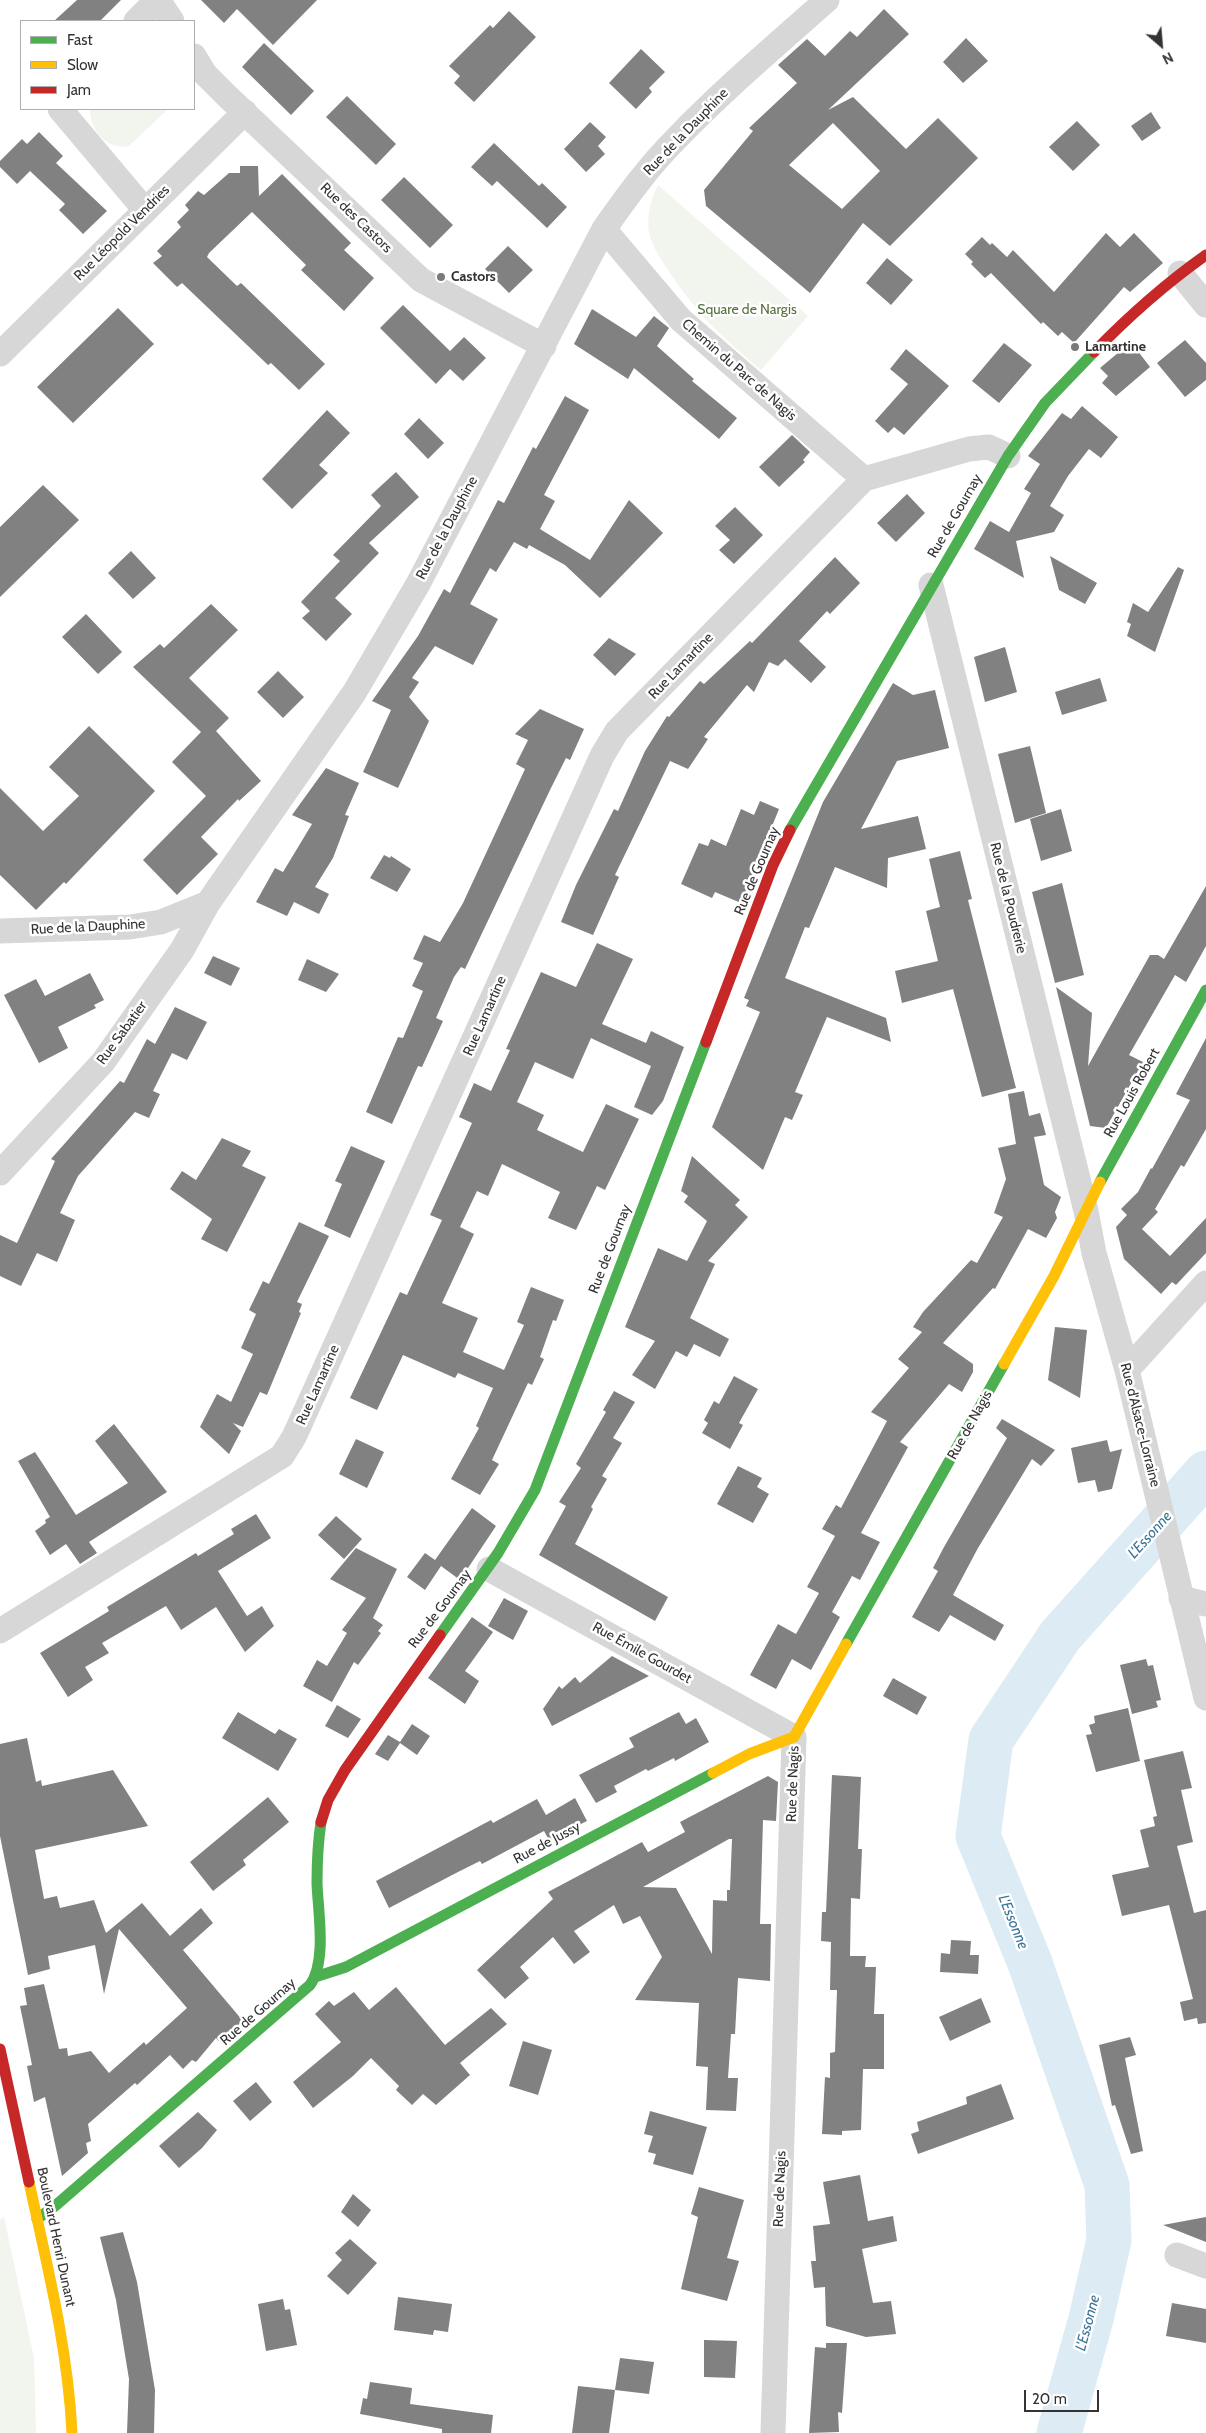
<!DOCTYPE html>
<meta charset="utf-8">
<style>
body{margin:0}
#map{position:relative;width:1206px;height:2433px;overflow:hidden;background:#fff;font-family:Cabin,sans-serif}
canvas{display:block}
.legend{position:absolute;left:20px;top:20px;width:175px;height:90px;box-sizing:border-box;background:#fff;border:1px solid #adadad;margin:0;padding:6px 9px;list-style:none;font-size:15px;color:#333}
.legend li{display:flex;align-items:center;gap:10px;height:25px}
.legend b{width:25px;border:1px solid #adadad}
.north{position:absolute;left:1136px;top:20px;width:50px;height:50px;-webkit-text-stroke:4px #fff;paint-order:stroke;rotate:153deg;font-size:14px;font-weight:700;line-height:20px;text-align:center;color:#333}
.north::after{content:'';display:block;margin:auto;width:18px;height:22px;background:#333;clip-path:polygon(50% 0,100% 100%,50% 72%,0 100%)}
.scale{position:absolute;left:1024px;top:2390px;width:75px;height:22px;box-sizing:border-box;border:2px solid #333;border-top:0;padding-left:6px;font-size:15px;line-height:18px;white-space:nowrap;color:#333;-webkit-text-stroke:4px #fff;paint-order:stroke}
</style>
<div id="map">
<canvas width="1206" height="2433"></canvas>
<ul class="legend">
<li><b style="height:6px;background:#4caf50"></b>Fast</li>
<li><b style="height:6px;background:#ffc107"></b>Slow</li>
<li><b style="height:6px;background:#c62828"></b>Jam</li>
</ul>
<div class="north">N</div>
<div class="scale">20 m</div>
</div>
<script>
const ctx = document.querySelector('canvas').getContext('2d');
ctx.lineJoin = 'round';
function fillPath(path, color) { ctx.fillStyle = color; ctx.fill(path, 'evenodd'); }
function stroke(path, color, width, dash) { ctx.strokeStyle = color; ctx.lineWidth = width; ctx.lineCap = dash ? 'butt' : 'round'; ctx.setLineDash(dash || []); ctx.stroke(path); }
function write(font, color, halo, rows, align = 'center') {
  ctx.font = font + ' Cabin,sans-serif'; ctx.lineWidth = 5; ctx.setLineDash([]); ctx.textBaseline = 'middle'; ctx.strokeStyle = halo; ctx.fillStyle = color; for (const [text, x, y, turn = 0] of rows) {
    ctx.save(); ctx.translate(x, y); ctx.rotate((+turn || 0) * Math.PI / 180); ctx.textAlign = isNaN(turn) ? turn : align; if (halo) ctx.strokeText(text, 0, 0); ctx.fillText(text, 0, 0); ctx.restore();
  }
}
fillPath(new Path2D(`
 M90 109H168L129 146C107 150 90 131 90 109Z
 M658 185 808 316 761 370C724 339 699 316 672 276 665 265 656 253 651 240 645 223 650 200 658 185Z
 M4 2217 34 2358 36 2433H0V2220Z`), '#f1f5ed');
stroke(new Path2D(`
 M1059 2433 1091 2319 1109 2240 1107 2185 1030 1963 978 1836 991 1740 1060 1636 1206 1473`), '#dcebf4', 45);
fillPath(new Path2D(`
 M77 0H121L100 21H54Z
 M201 0H317L273 45 237 9 224 23Z
 M884 9 909 34 828 110 853 97 906 149 938 118 978 158 890 246 863 223 810 293 706 206 704 190 753 131 749 128 797 83 778 65 807 39 825 56 850 31 857 37ZM833 123 880 171 842 209 789 165Z
 M509 11 536 37 474 102 454 83 460 76 449 66 490 25 493 28Z
 M966 38 988 61 963 83 943 62Z
 M264 43 314 91 291 115 242 67Z
 M641 49 665 72 649 88 652 92 636 109 609 83Z
 M347 96 396 144 376 165 326 117Z
 M1151 112 1161 128 1142 141 1131 126Z
 M1077 121 1100 145 1073 171 1049 147Z
 M590 122 606 137 598 146 605 154 586 172 564 149Z
 M39 132 63 156 56 163 107 211 83 234 59 210 65 204 30 171 17 184 0 167V161L22 139 27 144Z
 M494 143 539 186 542 183 567 207 547 228 497 181 492 186 471 167Z
 M240 166H258L259 196 282 174 351 243 344 250 374 278 344 311 301 270 306 265 252 212 209 253 207 257 237 286 241 283 325 364 299 390 271 363 268 365 182 283 177 287 153 263 162 256 157 251 181 227 177 222 189 210 185 205 198 191 204 195 229 173H240Z
 M404 177 453 225 430 248 381 200Z
 M1106 233 1120 247 1134 233 1163 263 1130 292 1124 287 1074 343 1062 332 1058 336 1043 322 1041 324 991 273 985 278 971 264 973 262 965 254 982 237 990 245 992 243 1007 257 1013 250 1054 292Z
 M508 246 533 270 509 293 485 269Z
 M887 258 913 280 891 305 866 283Z
 M403 305 450 351 464 337 486 358 463 381 450 369 436 384 380 328Z
 M118 308 154 344 73 423 37 387Z
 M592 309 636 337 654 316 669 328 657 346 694 379 692 381 737 418 719 439 634 368 628 379 574 344Z
 M1185 340 1206 363V380L1185 397 1157 363Z
 M1131 342 1150 367 1116 396 1102 383 1108 376 1100 368Z
 M1004 343 1032 365 999 403 972 381Z
 M906 349 949 386 904 435 894 427 888 433 875 421 908 384 890 369Z
 M565 396 589 410 544 495 555 501 540 529 590 560 629 500 663 533 600 598 565 565 529 545 527 549 514 542 496 572 490 568 470 604 498 619 473 665 435 646 412 678 419 682 409 697 429 721 398 788 363 772 391 710 372 701 418 636 444 589 450 593 498 500 504 503 533 447 536 449Z
 M1082 406 1118 437 1101 458 1089 449 1068 476 1050 506 1064 515 1054 532 1016 541 1024 578 974 549 990 521 1009 532 1031 493 1024 489 1040 464 1028 456 1062 413 1071 419Z
 M327 410 350 433 319 465 328 473 292 509 262 479Z
 M419 418 444 443 428 459 404 434Z
 M792 435 810 452 803 460 805 462 779 487 759 467Z
 M396 472 419 497 369 543 379 553 335 598 352 614 326 641 302 618 310 611 301 602 340 561 333 555 381 506 371 495Z
 M43 485 79 520 0 597V527Z
 M907 494 925 513 896 542 877 523Z
 M735 507 763 535 734 564 719 550 730 540 715 526Z
 M131 551 156 578 133 599 108 573Z
 M1050 556 1097 583 1085 604 1059 590Z
 M835 557 860 583 830 614 827 611 799 641 826 667 811 683 785 659 778 666 769 662 754 692 747 685 704 737 708 739 688 769 670 761 615 875 619 877 593 935 561 922 576 885 614 809 618 811 645 751 667 716 669 717 700 681 704 684 750 641 752 643Z
 M1178 567 1184 570 1155 652 1127 636 1131 624 1127 622 1133 603 1148 612Z
 M211 604 238 630 189 678 229 718 216 731 261 781 239 801 238 799 201 837 218 854 177 895 143 860 206 796 172 762 201 732 133 667 160 644 164 648Z
 M86 614 122 652 98 674 62 637Z
 M609 638 636 654 615 676 593 655Z
 M1005 647 1017 692 985 702 974 657Z
 M278 671 304 697 283 718 257 692Z
 M1100 678 1107 701 1062 715 1055 692Z
 M893 683 913 695 935 690 949 748 897 761 861 829 918 816 926 849 888 858 887 888 835 867 809 928 805 927 785 978 886 1018 891 1042 827 1017 795 1092 803 1095 792 1120 785 1117 763 1170 712 1127 760 1012 746 1006 749 1000 744 998 823 802Z
 M540 709 584 729 570 760 566 758 550 790 465 969 461 967 454 977 436 1018 443 1021 422 1067 418 1066 392 1124 366 1112 398 1037 403 1038 423 991 412 986 423 963 413 959 424 935 440 942 463 903 525 769 516 764 528 740 515 734Z
 M89 726 155 791 66 884 64 882 36 910 0 875V788L43 831 79 796 49 767Z
 M1030 746 1046 813 1015 823 998 754Z
 M326 768 359 783 345 815 349 816 333 858 315 887 329 894 319 914 294 902 287 916 256 902 275 868 283 872 312 824 292 815Z
 M760 801 779 809 741 903 715 892 712 898 681 884 699 843 708 846 711 839 726 846 741 809 754 815Z
 M1061 809 1072 851 1041 861 1030 819Z
 M960 851 972 899 968 900 1016 1088 982 1097 953 989 902 1003 895 971 938 961 926 911 940 907 929 859Z
 M384 855 390 858 391 856 411 869 397 892 370 878Z
 M1062 883 1084 975 1055 983 1032 892Z
 M1206 886V946L1186 982 1175 975 1129 1055 1143 1062 1106 1128 1090 1126 1056 987 1092 1013 1088 1066 1150 955H1158L1164 959Z
 M597 943 633 959 602 1024 646 1043 651 1031 684 1047 663 1101 652 1115 634 1107 651 1066 595 1040 591 1038 573 1079 535 1062 517 1102 544 1115 537 1130 583 1152 606 1104 639 1119 605 1190 597 1186 576 1230 548 1218 560 1192 502 1164 488 1196 477 1191 460 1227 474 1234 442 1303 478 1318 463 1352 504 1370 524 1325 517 1322 531 1287 564 1300 556 1321 553 1320 540 1357 544 1359 532 1385 528 1383 492 1460 499 1464 480 1495 451 1479 479 1428 476 1426 493 1388 458 1373 455 1378 403 1355 377 1410 350 1398 400 1292 407 1295 442 1220 430 1215 472 1123 459 1117 474 1083 491 1091 510 1050 506 1049 541 972 576 987Z
 M213 956 240 968 231 986 204 973Z
 M307 959 339 974 326 992 298 980Z
 M90 973 104 1000 94 1005 96 1008 58 1027 68 1048 39 1063 4 995 36 979 45 996Z
 M175 1007 207 1022 187 1060 172 1053 153 1091 160 1094 149 1118 135 1112 78 1176 60 1213 75 1220 57 1262 37 1253 21 1286 0 1276V1235L17 1243 55 1161 51 1159 120 1081 124 1083 147 1039 155 1044Z
 M1206 1038V1129L1184 1167 1181 1165 1155 1209 1158 1212 1142 1229 1170 1256 1206 1218V1253L1176 1285 1172 1282 1161 1294 1124 1259 1116 1227 1127 1215 1121 1209 1138 1192 1151 1168 1152 1169 1190 1100 1176 1094Z
 M1024 1091 1029 1116 1040 1113 1046 1135 1034 1137 1044 1185 1061 1197 1055 1212 1057 1218 1046 1238 1028 1229 995 1289 993 1288 943 1343 973 1364V1372L962 1392 949 1384 900 1442 908 1447 861 1533 880 1542 860 1580 852 1576 832 1612 840 1617 811 1670 792 1659 776 1689 750 1675 778 1624 796 1634 819 1593 807 1587 835 1536 822 1529 836 1505 841 1508 887 1421 871 1412 909 1368 898 1359 922 1332 913 1327 923 1312 971 1260 977 1263 1003 1217 994 1213 1006 1179 998 1148 1016 1144 1008 1094Z
 M222 1138 251 1151 242 1166 266 1177 227 1252 201 1239 212 1219 170 1189 182 1171 196 1180Z
 M351 1146 385 1161 350 1238 324 1226 342 1184 335 1181Z
 M692 1156 740 1200 735 1205 748 1217 708 1261 715 1264 690 1318 729 1339 720 1357 694 1344 687 1357 676 1351 655 1389 632 1375 655 1341 625 1327 658 1248 687 1261 707 1221 684 1202 688 1196 681 1191Z
 M299 1222 329 1236 297 1302 302 1304 299 1312 301 1313 267 1395 260 1392 243 1427 233 1423 241 1431 229 1454 200 1427 217 1394 231 1402 253 1354 241 1348 256 1314 249 1310 263 1281 269 1284Z
 M1055 1327 1087 1330 1080 1398 1048 1380Z
 M734 1376 758 1389 739 1423 743 1425 730 1449 702 1433 708 1423 704 1420 714 1401 719 1404Z
 M614 1391 635 1402 613 1438 622 1443 602 1476 607 1479 591 1507 593 1509 575 1544 668 1597 655 1621 539 1555 566 1506 559 1502 581 1468 576 1464 606 1412 603 1410Z
 M1002 1419 1055 1450 1041 1466 1032 1459 978 1548 953 1595 1004 1625 995 1641 950 1615 939 1632 912 1617 938 1571 933 1568 944 1547 1007 1438 996 1428Z
 M114 1424 167 1492 89 1542 97 1553 80 1564 66 1544 50 1555 35 1531 46 1523 45 1520 50 1517 18 1461 35 1452 76 1515 128 1483 95 1441Z
 M356 1439 384 1452 367 1488 339 1474Z
 M1107 1440 1110 1452 1122 1449 1112 1489 1098 1492 1095 1480 1078 1483 1071 1448Z
 M738 1466 762 1478 757 1487 769 1494 753 1523 717 1504Z
 M472 1508 496 1526 460 1580 441 1566 425 1590 407 1577 425 1553 435 1560Z
 M256 1514 271 1538 218 1571 247 1616 262 1606 274 1626 245 1652 216 1607 181 1630 166 1606 102 1643 109 1653 85 1667 93 1680 68 1697 40 1653 109 1611 107 1607 196 1553 198 1556 234 1534 231 1529Z
 M336 1516 362 1539 344 1559 318 1535Z
 M356 1548 397 1569 373 1618 383 1625 378 1631 381 1633 358 1665 354 1662 332 1702 303 1686 317 1660 327 1666 347 1633 342 1630 366 1598 330 1579Z
 M504 1598 528 1611 513 1640 488 1626Z
 M472 1617 493 1632 465 1671 479 1681 465 1704 428 1678Z
 M612 1656 649 1676 552 1726 543 1709 559 1686 562 1689 575 1677 580 1683Z
 M1146 1659 1148 1666 1153 1665 1161 1700 1156 1701 1158 1707 1132 1714 1120 1665Z
 M893 1678 927 1697 917 1715 883 1696Z
 M337 1705 361 1719 348 1738 325 1726Z
 M1128 1708 1140 1761 1096 1772 1086 1735 1092 1734 1089 1725 1095 1723 1094 1716Z
 M238 1712 275 1734 279 1729 297 1739 278 1771 222 1738Z
 M679 1712 686 1724 696 1718 709 1742 675 1761 674 1758 648 1771 646 1769 614 1786 617 1792 596 1803 579 1775 634 1747 629 1738Z
 M412 1724 430 1736 417 1755 400 1743 388 1761 375 1754 388 1735 400 1742Z
 M27 1738 36 1782 41 1780 42 1786 113 1770 148 1826 35 1850 44 1899 57 1896 60 1908 94 1900 106 1933 142 1903 170 1936 201 1908 213 1923 183 1950 243 2021 219 2041 216 2038 196 2062 192 2060 183 2069 170 2055 137 2085 135 2083 88 2124 91 2141 86 2143 88 2153 62 2176 45 2097 34 2102 27 2066 32 2065 20 2006 27 2005 24 1988 44 1984 59 2049 67 2048 68 2056 91 2051 109 2073 144 2042 146 2045 187 2008 119 1929 104 1994 95 1945 48 1956 50 1969 28 1975 0 1836V1744Z
 M1183 1751 1192 1788 1181 1790 1193 1842 1177 1846 1194 1913 1206 1910V2023L1198 2024 1197 2018 1184 2021 1180 2002 1193 1999 1169 1905 1122 1916 1112 1875 1149 1867 1140 1830 1155 1826 1153 1817 1157 1816 1144 1760Z
 M832 1775 861 1777 858 1849H862L860 1899 851 1898 850 1956H866L865 1967H876L874 2014H884V2069H863L861 2130 842 2131V2135L822 2134 825 2077 830 2078V2053L835 2052 837 1990H830L831 1942 821 1941 822 1912H826Z
 M768 1776 778 1782 776 1821 763 1820 760 1924H771L770 1981 738 1978 735 2034H731L728 2078H738L736 2111 706 2110 708 2067 696 2066 699 2003 635 2000 662 1957 640 1916 623 1924 614 1905 574 1931 590 1952 574 1964 553 1937 520 1967 529 1978 505 1999 477 1970 553 1899 548 1892 642 1842 648 1852 685 1832 680 1822ZM729 1839H732L730 1890H727V1901L713 1900 712 1954 676 1888 643 1887Z
 M268 1797 289 1822 243 1860 246 1865 213 1891 190 1862Z
 M575 1798 587 1821 549 1840 544 1831 482 1864 480 1861 458 1872 389 1908 376 1881 491 1820 493 1823 537 1799 546 1815Z
 M951 1940 971 1941 970 1955H979L978 1974 940 1972 941 1953 950 1954Z
 M396 1987 445 2045 491 2008 507 2024 460 2063 470 2075 436 2105 423 2094 412 2105 396 2090 399 2086 371 2058 353 2076 313 2108 293 2082 341 2042 315 2014 329 2001 334 2006 354 1992 369 2010Z
 M981 1998 991 2022 950 2041 939 2017Z
 M1130 2037 1136 2055 1125 2058 1143 2151 1131 2154 1115 2105 1112 2106 1099 2045Z
 M523 2041 552 2050 538 2095 509 2086Z
 M256 2082 272 2102 250 2121 233 2101Z
 M1001 2084 1014 2119 918 2154 911 2134 919 2131 917 2122 967 2104 966 2097Z
 M650 2111 707 2127 693 2175 653 2164 656 2154 648 2152 653 2136 644 2134Z
 M198 2112 217 2130 202 2148 179 2168 159 2146Z
 M860 2175 868 2221 893 2216 897 2241 862 2249 873 2303 891 2301 896 2334 866 2337 826 2326 825 2287 814 2288 811 2261H816L813 2226 830 2224 823 2182Z
 M699 2187 744 2200 727 2258 739 2261 727 2301 681 2289 698 2217 691 2214Z
 M353 2194 371 2210 358 2227 341 2212Z
 M1206 2217V2242L1163 2225Z
 M123 2232 137 2282 155 2390 154 2433H127L129 2379 116 2300 100 2237Z
 M350 2239 377 2263 348 2295 327 2276 342 2260 335 2253Z
 M398 2297 452 2304 448 2332 434 2330 433 2335 394 2330Z
 M283 2299 285 2310 290 2309 297 2345 266 2351 258 2304Z
 M1172 2303 1206 2309V2343L1166 2336Z
 M704 2340 737 2341 735 2378 704 2377Z
 M826 2343H847L842 2413 838 2412 839 2432 809 2433 815 2347 826 2348Z
 M620 2358 654 2362 649 2394 615 2390Z
 M370 2382 412 2388 410 2404 493 2415 491 2433H442V2429L360 2414 363 2398 367 2399Z
 M578 2386 615 2390 609 2433H572Z`), '#818181');
stroke(new Path2D(`
 M158 0 172 21
 M136 21 157 0
 M194 56 205 74 227 96 421 280 544 346
 M60 109 145 210
 M604 229 681 320 864 479
 M1180 273 1206 305
 M0 354 245 112
 M931 585 1086 1211 1094 1253 1127 1370 1206 1698
 M0 931 130 927 161 922 208 903
 M0 1173 103 1062 182 950 208 903 354 693 418 584 604 229C626 198 648 167 675 140 723 90 775 46 827 0
 M1127 1370 1206 1283
 M489 1569 794 1737 773 2433
 M1181 1598 1206 1604
 M0 1631 282 1456 294 1437 602 756 617 731 864 479 969 449 989 447 1008 456
 M1177 2255 1206 2266`), '#d7d7d7', 25);
stroke(new Path2D(`
 M790 830 1008 456 1045 403 1094 352
 M1100 1182 1206 990
 M440 1635 498 1553 535 1490 706 1042
 M846 1644 1004 1364
 M315 1977 346 1967 713 1773
 M37 2219 55 2206 310 1985C327 1961 318 1912 317 1883 317 1863 318 1842 321 1822`), '#4caf50', 11);
stroke(new Path2D(`
 M1004 1364 1054 1276 1100 1182
 M713 1773 749 1754 794 1737 846 1644
 M29 2182C47 2265 68 2348 72 2433`), '#ffc107', 11);
stroke(new Path2D(`
 M1094 352C1129 316 1165 284 1206 255
 M706 1042 773 865 790 830
 M321 1822 328 1800 345 1770 440 1635
 M0 2049 29 2182`), '#c62828', 11);
for (const [x, y, r, color] of [
 [441,277,5,"#7a7a7a"],
 [1075,347,5,"#7a7a7a"]
]) { const dot = new Path2D(); dot.arc(x, y, r, 0, 2 * Math.PI); ctx.fillStyle = color; ctx.fill(dot); stroke(dot, '#fff', 2); }
write('14px', '#333', '#fff', [
 ["Rue de la Dauphine",686,132,-46],
 ["Rue des Castors",356,218,44],
 ["Rue Léopold Vendries",122,233,-45],
 ["Chemin du Parc de Nagis",739,370,41],
 ["Rue de Gournay",955,516,-60],
 ["Rue de la Dauphine",447,528,-62],
 ["Rue Lamartine",681,666,-46],
 ["Rue de Gournay",757,871,-67],
 ["Rue de la Poudrerie",1008,898,76],
 ["Rue de la Dauphine",88,927,-3],
 ["Rue Lamartine",485,1016,-66],
 ["Rue Sabatier",122,1033,-54],
 ["Rue Louis Robert",1132,1093,-61],
 ["Rue de Gournay",610,1249,-69],
 ["Rue Lamartine",318,1385,-66],
 ["Rue de Nagis",970,1425,-61],
 ["Rue d'Alsace-Lorraine",1140,1425,76],
 ["Rue de Gournay",440,1609,-53],
 ["Rue Émile Gourdet",642,1653,29],
 ["Rue de Nagis",793,1784,-88],
 ["Rue de Jussy",547,1843,-28],
 ["Rue de Gournay",258,2012,-41],
 ["Rue de Nagis",780,2189,-88],
 ["Boulevard Henri Dunant",56,2237,78]
]);
write('bold 14px', '#333', '#fff', [
 ["Castors",451,277],
 ["Lamartine",1085,347]
], 'left');
write('14px', '#56713d', '#fff', [
 ["Square de Nargis",747,310]
]);
write('italic 15px', '#3c7599', '#fff', [
 ["L'Essonne",1150,1535,-48],
 ["L'Essonne",1013,1922,68],
 ["L'Essonne",1088,2323,-75]
]);
</script>
